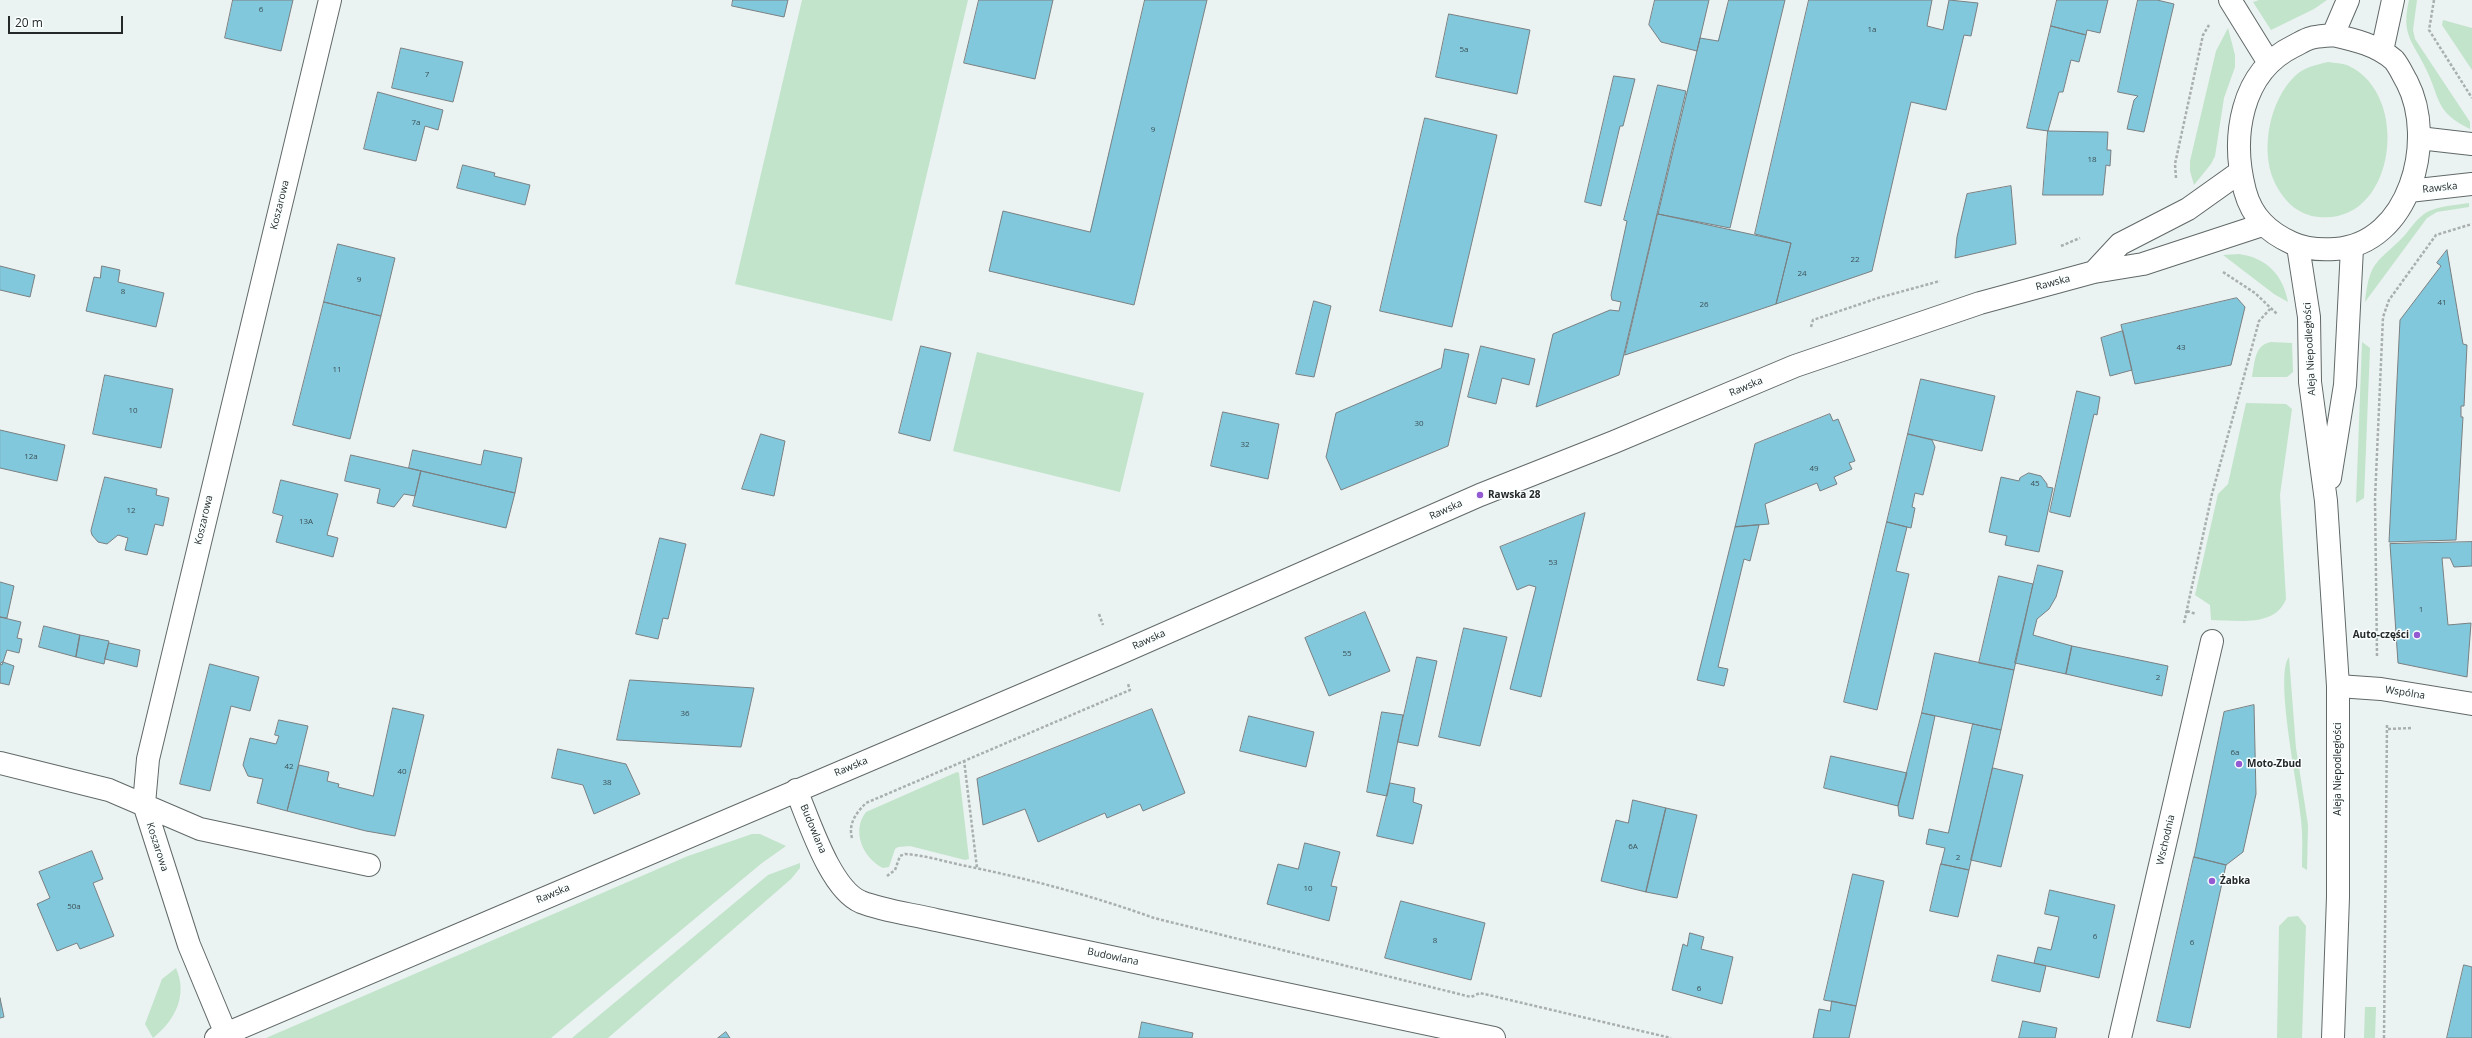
<!DOCTYPE html>
<meta charset="utf-8">
<style>
body{margin:0}
#map{position:relative;width:2472px;height:1038px;overflow:hidden;background:#ebf2f2;font-family:"Open Sans",sans-serif}
canvas{display:block}
.scale{position:absolute;left:8px;top:16px;width:115px;height:18px;box-sizing:border-box;border:2px solid #252828;border-top:0;padding-left:5px;font-size:12px;line-height:14px;white-space:nowrap;color:#252828;-webkit-text-stroke:3px #faffff;paint-order:stroke}
</style>
<div id="map">
<canvas width="2472" height="1038"></canvas>
<div class="scale">20 m</div>
</div>
<script>
const ctx = document.querySelector('canvas').getContext('2d');
ctx.lineJoin = 'round';
function fillPath(path, color) { ctx.fillStyle = color; ctx.fill(path, 'evenodd'); }
function stroke(path, color, width, dash) { ctx.strokeStyle = color; ctx.lineWidth = width; ctx.lineCap = dash ? 'butt' : 'round'; ctx.setLineDash(dash || []); ctx.stroke(path); }
function write(font, color, halo, rows, align = 'center') {
  ctx.font = font + ' "Open Sans",sans-serif'; ctx.lineWidth = 3; ctx.setLineDash([]); ctx.textBaseline = 'middle'; ctx.strokeStyle = halo; ctx.fillStyle = color; for (const [text, x, y, turn = 0] of rows) {
    ctx.save(); ctx.translate(x, y); ctx.rotate((+turn || 0) * Math.PI / 180); ctx.textAlign = isNaN(turn) ? turn : align; if (halo) ctx.strokeText(text, 0, 0); ctx.fillText(text, 0, 0); ctx.restore();
  }
}
fillPath(new Path2D(`
 M802 0H968L892 321 735 284Z
 M2259 0H2327L2314 9 2271 30 2253 2Z
 M2409 0H2417L2413 30 2415 39 2470 122V129C2435 112 2441 100 2426 69 2412 40 2401 35 2409 0Z
 M2443 20 2472 28V70L2442 25Z
 M2228 28 2235 55V67L2224 98 2215 156 2211 164 2194 185 2190 171V161L2216 51Z
 M2328 62C2334 63 2343 63 2349 66 2412 96 2395 225 2319 217 2297 215 2283 200 2274 181 2260 149 2270 100 2295 76 2304 67 2316 65 2328 62Z
 M2469 203V207L2437 212 2427 218 2365 302C2370 259 2377 264 2404 236 2411 228 2417 218 2427 212 2440 206 2455 205 2469 203Z
 M2239 254C2267 258 2283 275 2288 302L2274 294 2223 255Z
 M2271 342 2292 343 2293 372 2287 377H2252C2255 362 2254 345 2271 342Z
 M2362 342 2370 348 2364 498 2356 503Z
 M977 352 1144 393 1120 492 953 451Z
 M2246 403 2286 404 2292 409 2280 495 2286 599C2275 628 2235 620 2211 620L2210 605 2195 595 2218 494 2228 484Z
 M2289 657 2296 748 2308 825 2307 870 2302 867C2302 851 2303 835 2301 819 2299 789 2274 676 2289 657Z
 M957 772 959 773 969 859 965 860 910 846 898 847 895 849 889 867 883 868C863 858 851 831 866 812Z
 M752 834H760L786 846 762 863 551 1038H266L688 856Z
 M800 863V868L791 879 608 1038H572L768 875Z
 M2298 916 2306 926 2302 1038H2277L2279 926 2288 917Z
 M176 968C188 996 175 1020 153 1038L145 1024 162 979Z
 M2365 1007H2376L2375 1038H2364Z`), '#c1e4cb');
const building = new Path2D(`
 M233 0H293L281 51 225 38Z
 M733 0H788L784 17 732 6Z
 M979 0H1053L1035 79 964 63Z
 M1145 0H1207L1134 305 989 271 1003 211 1090 232Z
 M1655 0H1709L1697 51 1661 42 1649 25Z
 M1729 0H1785L1730 228 1658 214 1700 38 1718 41Z
 M1809 0H1932L1927 26 1943 30 1949 0 1978 3 1971 36 1964 35 1946 110 1911 102 1872 271 1776 304 1791 243 1755 234Z
 M2057 0H2108L2100 33 2087 30 2086 35 2051 26Z
 M2138 0H2157L2174 4 2144 132 2127 129 2134 100 2138 96 2118 92Z
 M1449 14 1530 30 1517 94 1436 77Z
 M2051 26 2086 35 2079 62 2071 60 2063 92H2059L2048 131 2027 128Z
 M401 48 463 62 453 102 392 88Z
 M1614 76 1635 79 1623 126H1620L1601 206 1585 202Z
 M1658 85 1686 91 1619 375 1536 407 1553 334 1610 310 1619 311 1621 302 1612 300 1611 295 1627 221 1624 220Z
 M378 92 443 110 438 130 425 126 416 161 364 149Z
 M1425 118 1497 135 1452 327 1380 311Z
 M2048 131 2108 132 2107 150H2111L2110 166 2106 165 2103 195H2043Z
 M463 165 495 173 494 176 530 185 525 205 457 188Z
 M2011 186 2016 244 1955 258 1957 237 1967 194Z
 M1658 214 1791 243 1776 304 1625 355Z
 M338 244 395 258 381 316 324 302Z
 M2447 250 2463 344 2467 345 2464 406H2461V417H2463L2456 540 2389 542 2400 320 2441 266 2437 263Z
 M0 266 35 275 30 297 0 290Z
 M102 266 120 270 118 282 164 293 156 327 86 311 94 277 100 278Z
 M2237 298 2245 307 2231 365 2135 384 2121 325Z
 M1314 301 1331 306 1314 377 1296 374Z
 M324 302 381 316 350 439 293 425Z
 M2123 331 2132 370 2110 376 2101 338Z
 M921 346 951 353 930 441 899 433Z
 M1481 346 1535 359 1529 385 1502 378 1496 404 1468 397Z
 M1445 349 1469 354 1448 446 1341 490 1326 457 1336 413 1441 368Z
 M105 375 173 389 161 448 93 434Z
 M1921 379 1995 396 1982 451 1908 434Z
 M2077 391 2100 397 2097 415 2094 414 2070 517 2050 512Z
 M1223 412 1279 424 1268 479 1211 466Z
 M1830 414 1833 421 1838 419 1855 461 1849 463 1852 469 1834 477 1837 484 1820 491 1817 483 1765 504 1769 524 1735 527 1755 444Z
 M0 430 65 445 57 481 0 468Z
 M761 434 785 441 774 496 742 489Z
 M1908 434 1932 440 1935 447 1923 495 1915 493 1912 507 1915 508 1911 528 1887 522Z
 M413 450 481 465 484 450 522 458 515 493 409 468Z
 M351 455 421 471 415 496 404 494 394 507 377 503 380 489 345 481Z
 M421 471 515 493 506 528 413 506Z
 M2029 473 2041 476 2047 484V487L2053 488 2039 552 2005 545 2007 536 1989 532 2001 477 2019 481 2020 478Z
 M105 477 157 489 156 495 169 498 163 526 155 524 147 555 125 550 128 538 118 535 107 544 98 542 92 535 91 531Z
 M281 480 338 494 327 535 338 538 333 557 276 542 283 516 273 513Z
 M1585 513 1541 697 1510 689 1536 587 1529 585 1517 590 1500 547Z
 M1887 522 1907 527 1896 571 1909 574 1877 710 1844 702Z
 M1759 525 1750 561 1744 559 1718 667 1728 669 1724 686 1697 680 1735 527Z
 M660 538 686 544 668 619 663 618 658 639 636 634Z
 M2472 542V566L2454 567 2450 558H2442L2448 625 2471 623 2467 677 2398 663 2390 544Z
 M2038 565 2063 571 2056 597 2049 609 2037 619 2033 635 2072 646 2066 674 2015 663Z
 M1999 576 2033 584 2014 670 1979 663Z
 M0 582 14 586 7 618 0 617Z
 M1365 612 1390 671 1329 696 1305 638Z
 M0 617 21 622 17 638 22 639 19 653 7 650 2 665 0 664Z
 M44 626 80 635 76 657 39 647Z
 M1464 628 1507 637 1480 746 1439 737Z
 M80 635 109 641 104 664 76 657Z
 M109 643 140 650 137 667 105 659Z
 M2072 646 2168 666 2162 696 2066 674Z
 M1935 653 2014 670 2001 730 1922 713Z
 M1417 657 1437 661 1418 746 1398 742Z
 M3 662 14 666 9 685 0 683V664Z
 M210 664 259 677 250 711 231 706 210 791 180 784Z
 M630 680 754 688 741 747 617 740Z
 M2254 705 2256 794 2243 852 2226 865 2194 857 2224 712Z
 M393 708 424 715 395 836 366 831 287 811 299 765 329 772 327 781 339 784 338 787 373 796Z
 M1152 709 1185 793 1143 811 1140 804 1107 818 1105 813 1038 842 1025 809 983 825 977 779Z
 M1382 712 1403 715 1387 796 1367 792Z
 M1922 713 1935 716 1913 819 1899 816 1898 806Z
 M1249 716 1314 732 1306 767 1240 751Z
 M279 720 308 726 287 811 257 803 263 779 248 776 243 765 250 738 276 744 279 736 275 735Z
 M1973 724 2001 730 1969 870 1941 864 1945 848 1926 844 1929 829 1948 833Z
 M558 749 626 764 640 794 594 814 583 785 552 778Z
 M1831 756 1907 773 1898 806 1824 788Z
 M1993 768 2023 775 2001 867 1971 860Z
 M1390 783 1415 788 1413 802 1422 805 1413 844 1377 836Z
 M1633 800 1666 808 1646 892 1601 881 1616 820 1628 823Z
 M1666 808 1697 815 1677 898 1646 892Z
 M1305 843 1340 852 1331 886 1337 887 1329 921 1267 904 1278 864 1298 869Z
 M92 851 103 879 93 883 114 936 80 949 77 943 57 951 37 904 50 898 39 872Z
 M2194 857 2226 865 2190 1028 2157 1021Z
 M1941 864 1969 870 1958 917 1930 911Z
 M1853 874 1884 881 1856 1006 1824 1000Z
 M2050 890 2115 905 2099 978 2034 963 2038 947 2051 950 2059 917 2045 914Z
 M1401 901 1485 923 1471 980 1385 958Z
 M1690 933 1704 937 1701 949 1733 957 1722 1004 1672 990 1683 944 1687 946Z
 M1998 955 2046 966 2040 992 1992 981Z
 M2464 965 2472 967V1038H2447Z
 M0 998 4 1017 0 1018Z
 M1832 1001 1856 1006 1849 1038H1813L1819 1009 1830 1011Z
 M2023 1021 2057 1028 2055 1038H2019Z
 M1142 1022 1193 1033 1192 1038H1139Z
 M726 1032 730 1038H718Z`);
fillPath(building, '#82c8dc');
stroke(building, '#798082', 1);
const minor = new Path2D(`
 M2230 0 2269 63
 M2419 138 2472 144
 M2409 191 2472 184
 M2094 272 2120 244 2188 209 2240 172
 M2338 686 2381 689 2472 704
 M0 763 109 790 200 829 369 865
 M796 790C809 820 830 889 861 902 884 911 911 914 936 920L1494 1038
 M226 1034 189 945 144 804 148 759 330 0
 M216 1038 1116 655 1480 495 1614 442 1795 366 1980 303 2094 272 2143 264 2262 225
 M2120 1038 2212 641`);
const major = new Path2D(`
 M2333 35C2355 40 2377 45 2394 60 2399 66 2403 75 2407 82 2437 140 2410 244 2335 249 2320 250 2305 249 2292 243 2268 232 2252 217 2245 191 2231 138 2240 72 2294 46 2300 43 2306 39 2311 38 2318 36 2326 36 2333 35Z
 M2333 35 2348 0
 M2382 51 2393 0
 M2298 246 2309 317 2310 382 2326 501 2338 686V897L2333 1038
 M2330 478 2345 385 2352 248`);
stroke(minor, '#616868', 24);
stroke(major, '#616868', 24);
stroke(new Path2D(`
 M2434 0 2429 30 2472 98
 M2176 178 2175 164 2203 35 2209 25
 M2061 246 2080 238
 M2223 272 2255 293 2277 314
 M1811 327 1813 320 1878 298 1940 281
 M2187 611 2196 614
 M1099 614 1103 625
 M2184 623 2212 494 2259 321 2270 309
 M2377 656 2375 499 2383 317 2389 300 2436 235 2472 224
 M2388 729 2412 728
 M964 760 977 868
 M852 838C848 824 856 813 866 803L1130 690 1128 684
 M887 876 895 870 900 856 905 854C925 855 946 862 966 866 1030 879 1093 896 1154 918L1471 997 1480 993 1671 1038
 M2384 1038 2387 723`), '#a9afaf', 2.5, [3, 2]);
stroke(minor, '#fff', 22);
stroke(major, '#fff', 22);
for (const [x, y, r, color] of [
 [1480,495,4,"#935ad2"],
 [2417,635,4,"#935ad2"],
 [2239,764,4,"#935ad2"],
 [2212,881,4,"#935ad2"]
]) { const dot = new Path2D(); dot.arc(x, y, r, 0, 2 * Math.PI); ctx.fillStyle = color; ctx.fill(dot); stroke(dot, '#faffff', 1.5); }
write('8px', '#3c5055', null, [
 ["6",261,10],
 ["1a",1872,30],
 ["5a",1464,50],
 ["7",427,75],
 ["7a",416,123],
 ["9",1153,130],
 ["18",2092,160],
 ["22",1855,260],
 ["24",1802,274],
 ["9",359,280],
 ["8",123,292],
 ["41",2442,303],
 ["26",1704,305],
 ["43",2181,348],
 ["11",337,370],
 ["10",133,411],
 ["30",1419,424],
 ["32",1245,445],
 ["12a",31,457],
 ["49",1814,469],
 ["45",2035,484],
 ["12",131,511],
 ["13A",306,522],
 ["53",1553,563],
 ["1",2421,610],
 ["55",1347,654],
 ["2",2158,678],
 ["36",685,714],
 ["6a",2235,753],
 ["42",289,767],
 ["40",402,772],
 ["38",607,783],
 ["6A",1633,847],
 ["2",1958,858],
 ["10",1308,889],
 ["50a",74,907],
 ["6",2095,937],
 ["8",1435,941],
 ["6",2192,943],
 ["6",1699,989]
]);
write('10px', '#252828', '#faffff', [
 ["Rawska",2440,188,-6],
 ["Koszarowa",280,205,-76],
 ["Rawska",2053,283,-15],
 ["Aleja Niepodległości",2310,349,-93],
 ["Rawska",1746,387,-23],
 ["Rawska",1446,510,-24],
 ["Koszarowa",204,520,-77],
 ["Rawska",1149,640,-24],
 ["Wspólna",2405,693,9],
 ["Rawska",851,767,-23],
 ["Aleja Niepodległości",2338,769,-90],
 ["Budowlana",813,829,67],
 ["Wschodnia",2166,840,-77],
 ["Koszarowa",157,847,72],
 ["Rawska",553,894,-23],
 ["Budowlana",1113,957,12]
]);
write('bold 10px', '#252828', '#faffff', [
 ["Rawska 28",1488,495],
 ["Auto-części",2409,635,"right"],
 ["Moto-Zbud",2247,764],
 ["Żabka",2220,881]
], 'left');
</script>
